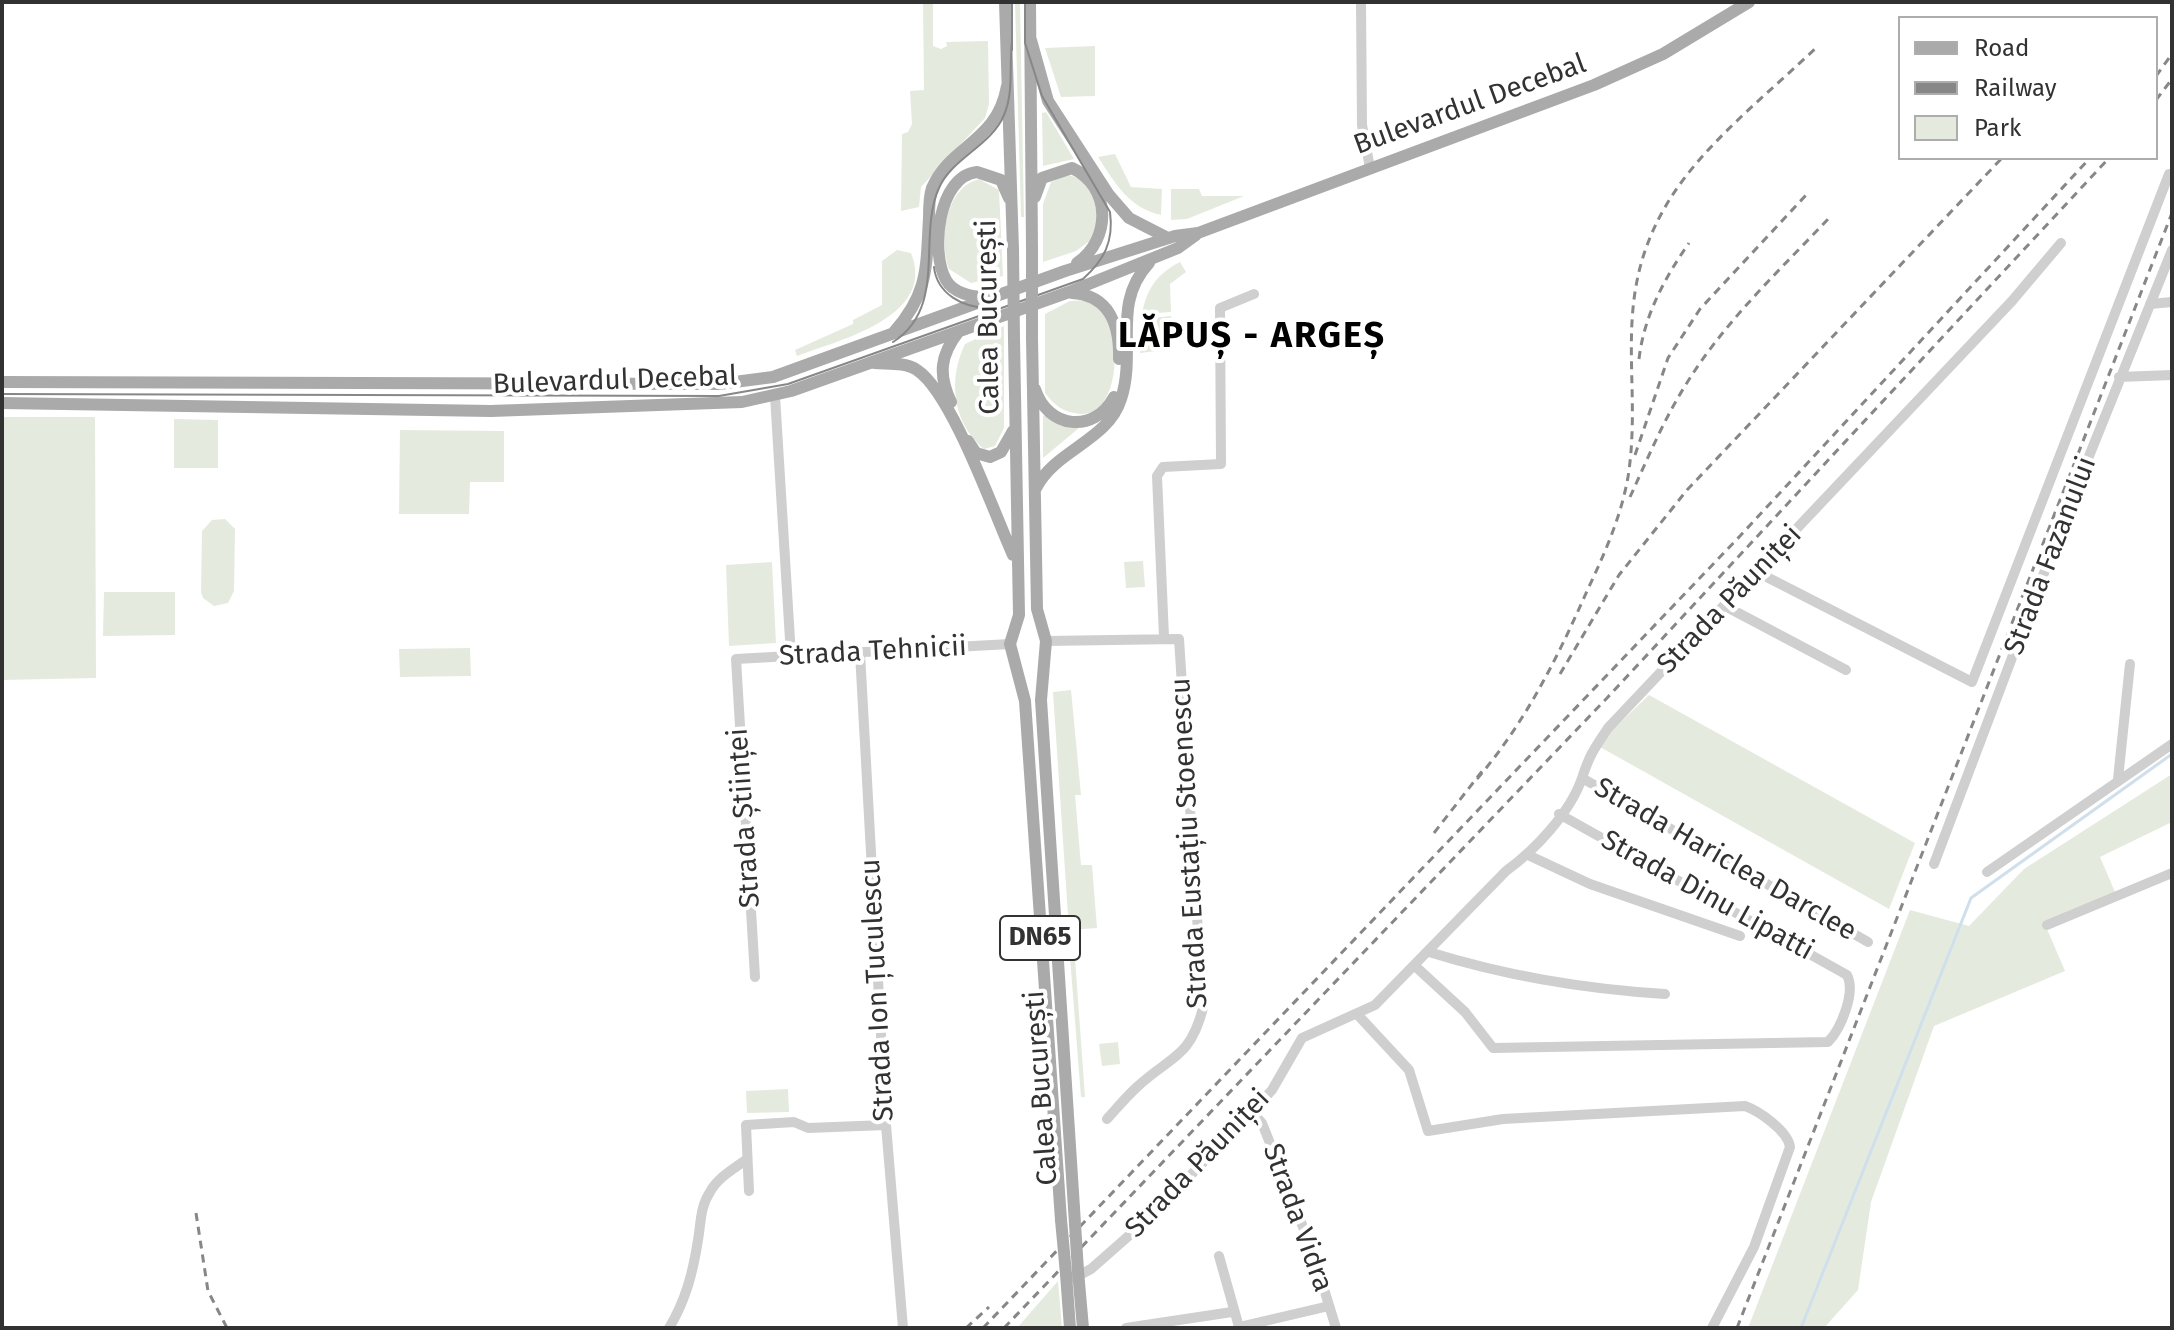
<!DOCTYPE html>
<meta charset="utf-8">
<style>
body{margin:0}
#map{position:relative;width:2174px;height:1330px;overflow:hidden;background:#fff;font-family:"Fira Sans",sans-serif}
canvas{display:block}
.frame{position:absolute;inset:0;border:4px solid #323232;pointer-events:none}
.legend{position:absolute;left:1898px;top:16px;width:260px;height:144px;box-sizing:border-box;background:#fff;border:2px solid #adadad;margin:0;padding:10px 14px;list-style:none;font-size:24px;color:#323232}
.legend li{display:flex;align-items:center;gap:16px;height:40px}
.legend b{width:40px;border:2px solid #adadad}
</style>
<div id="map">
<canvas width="2174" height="1330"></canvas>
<div class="frame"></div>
<ul class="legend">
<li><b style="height:10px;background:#aaa"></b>Road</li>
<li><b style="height:10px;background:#878787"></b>Railway</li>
<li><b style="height:22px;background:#e4ebde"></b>Park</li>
</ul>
</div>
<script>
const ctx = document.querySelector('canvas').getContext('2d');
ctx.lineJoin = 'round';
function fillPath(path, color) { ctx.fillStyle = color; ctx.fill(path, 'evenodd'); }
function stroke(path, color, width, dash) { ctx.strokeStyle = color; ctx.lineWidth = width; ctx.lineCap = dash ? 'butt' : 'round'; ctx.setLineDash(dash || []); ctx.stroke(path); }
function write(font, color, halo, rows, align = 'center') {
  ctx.font = font + ' "Fira Sans",sans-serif'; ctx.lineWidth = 8; ctx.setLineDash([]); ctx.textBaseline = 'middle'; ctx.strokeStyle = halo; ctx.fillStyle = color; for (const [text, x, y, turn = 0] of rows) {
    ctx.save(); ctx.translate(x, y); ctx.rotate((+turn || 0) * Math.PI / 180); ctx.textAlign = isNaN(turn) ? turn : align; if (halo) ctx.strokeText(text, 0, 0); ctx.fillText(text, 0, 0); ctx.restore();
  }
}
fillPath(new Path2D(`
 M923 2H933V46L941 49 947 46 946 42 988 41 989 104 985 118 921 187 919 207 901 211 902 134 908 132 912 124 910 91 924 90Z
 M1015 2H1020L1024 217H1021Z
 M1095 46V96L1061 97 1045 48Z
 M1046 112 1074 159 1043 166 1042 113Z
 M1115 154 1131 187 1162 189 1161 215C1129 208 1115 183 1098 157Z
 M1067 175C1096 179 1100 214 1095 237L1076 251 1043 262V204L1051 182Z
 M979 179 999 190 1003 276 971 283 949 269C939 239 945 188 979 179Z
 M1171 189H1199L1202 196H1244L1187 219 1171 220Z
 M897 250 911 253C937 317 839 340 797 356L795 350 853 324V320L882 305V261Z
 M1180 262 1186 272 1170 284 1171 312 1142 314C1147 288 1157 274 1180 262Z
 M1070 301C1075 301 1083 300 1088 301 1125 310 1125 417 1080 414 1063 412 1055 406 1045 393V314Z
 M1171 316 1173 349 1140 353 1142 319Z
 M1004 326V428L995 446 984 449C952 423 948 379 965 344Z
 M1043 415 1067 427 1079 428 1043 458Z
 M2 417H95L96 678 2 680Z
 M174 419 218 420V468H174Z
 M400 430 504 431V482H470L469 514H399Z
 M225 519 235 529 234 591 228 603 214 606 203 598 201 592 202 531 212 520Z
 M1143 561 1145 587 1126 588 1124 562Z
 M772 562 776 643 729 646 726 565Z
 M104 592H175V635L103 636Z
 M470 648 471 676 400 677 399 649Z
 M1071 690 1081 795H1075L1081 865H1092L1097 928 1069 930 1053 692Z
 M1649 695 1915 843 1889 909 1600 747 1604 738Z
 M2172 774V822L2100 857 2115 892 2044 922 2065 971 1934 1026 1871 1202 1858 1290 1824 1328H1748L1910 910 1969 926 2024 869Z
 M1074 944 1085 1097H1081L1069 945Z
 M1118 1042 1120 1064 1102 1066 1099 1044Z
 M788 1089 789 1112 747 1113 746 1091Z
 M1058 1281 1062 1328H1017Z`), '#e4ebde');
stroke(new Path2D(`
 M1801 1328 1971 898 2172 754`), '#cfdfec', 3);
stroke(new Path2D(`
 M1361 2 1362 125 1370 168
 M2150 304 2172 302
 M2119 377 2172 375
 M775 396 791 656
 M1757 572 1972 682 2169 174
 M1725 606 1846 670
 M1164 637 1157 476 1163 467 1221 464 1220 308 1254 294
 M1046 641 1179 639 1203 1008C1190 1059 1170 1056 1137 1087 1126 1097 1117 1108 1107 1119
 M860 653 886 1125 903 1328
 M1582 778 1868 942
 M2118 779 2130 664
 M1528 855 1590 884 1740 936
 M1934 864 2075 491 2172 250
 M1987 872 2172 744
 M2047 925 2172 873
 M1429 952C1506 976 1584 989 1665 994
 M1415 966 1465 1012 1493 1048 1828 1042C1841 1029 1856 992 1847 975L1559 814
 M755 977 736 659 1010 644
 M1357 1014 1409 1070 1428 1131 1503 1119 1745 1106C1759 1111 1788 1131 1790 1147L1754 1247 1712 1328
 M1252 1112 1262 1123 1312 1250 1336 1328
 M749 1191 746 1125 794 1122 808 1128 886 1125
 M1219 1256 1239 1327 1329 1306
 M1074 1278 1091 1269 1149 1218 1252 1112 1272 1090 1302 1038 1375 1005 1506 871C1535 850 1570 813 1582 778 1590 754 1594 749 1608 728L2012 301 2061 243
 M669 1328C686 1300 693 1272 698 1240 701 1223 700 1207 710 1192 718 1177 734 1169 747 1159
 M1126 1328 1232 1312`), '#cfcfcf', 10);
stroke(new Path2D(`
 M1005 2 1013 250
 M1030 2 1032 250
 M1031 40 1048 101 1109 195 1129 218 1168 238
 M1035 197 1042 178 1072 168C1112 187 1111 240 1077 263
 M1072 293C1109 295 1120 325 1119 359
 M985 297C972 297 953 293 946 280 930 252 938 176 977 172L1001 180 1009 198
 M894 332C929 293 926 267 929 218 929 208 929 197 932 188 951 144 997 143 1007 86
 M1032 338 1037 609 1046 641 1041 700 1074 1208
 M1014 339 1019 615 1010 644 1025 701 1061 1220
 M875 363C887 364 906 362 917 370 952 393 994 513 1013 555
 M2 382 719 384 773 377 1065 271 1175 236 1198 233 1594 85 1663 54 1749 2
 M1035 389C1048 429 1094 434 1114 397
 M951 402C938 375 940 355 959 331
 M2 403 491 411 742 402 791 391 1069 292 1178 248 1196 235
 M968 441 976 453 990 457 1001 452 1013 431
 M1036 488C1055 450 1108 441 1121 399 1137 350 1111 304 1149 263
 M1078 1271 1083 1328
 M1066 1274 1070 1328`), '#aaa', 12);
stroke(new Path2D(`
 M1012 2V50
 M934 267C937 294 963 308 989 308
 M893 342C948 307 917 236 939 188 952 158 991 146 1004 115 1014 92 1009 65 1012 41
 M2 394 719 396 788 384 1083 279C1104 260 1114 242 1110 212L1042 96 1025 43V2`), '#878787', 2);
stroke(new Path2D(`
 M2156 76 2172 54
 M2156 100 2172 79
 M1639 359C1644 316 1664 279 1689 243
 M1635 455 1668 358 1700 309 1807 194
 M1630 497C1647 460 1663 421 1685 386 1723 323 1780 270 1830 217
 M1560 674 1619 575 1687 490 2002 158
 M1477 779C1525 723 1557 659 1587 591 1604 555 1621 517 1628 477 1643 381 1610 304 1664 209 1698 148 1767 95 1818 46
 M1434 833 1483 770
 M196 1213 208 1291 227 1328
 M966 1328 989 1307
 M983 1328 1740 536 2090 158
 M1004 1328 1607 698 2109 158
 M1737 1328 2172 213`), '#878787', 3, [8, 6]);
stroke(new Path2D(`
 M1013 250 1014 339
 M1032 338V250
 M1074 1208 1078 1271
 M1061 1220 1066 1274`), '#aaa', 12);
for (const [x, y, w] of [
 [1040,938,80]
]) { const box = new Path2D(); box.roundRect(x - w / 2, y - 22, w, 44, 6); ctx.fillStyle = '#fff'; ctx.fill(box); stroke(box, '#323232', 2); }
write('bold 26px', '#323232', null, [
 ["DN65",1040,938]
]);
write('28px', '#323232', '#fff', [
 ["Bulevardul Decebal",1470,105,-20],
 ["Calea București",989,317,-91],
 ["Bulevardul Decebal",615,381,-2],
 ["Strada Fazanului",2051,556,-69],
 ["Strada Păuniței",1730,600,-46],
 ["Strada Tehnicii",873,652,-3],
 ["Strada Științei",745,818,-94],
 ["Strada Eustațiu Stoenescu",1190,843,-93],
 ["Strada Hariclea Darclee",1725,860,30],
 ["Strada Dinu Lipatti",1707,896,29],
 ["Strada Ion Țuculescu",878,990,-93],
 ["Calea București",1042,1088,-94],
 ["Strada Păuniței",1198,1164,-46],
 ["Strada Vidra",1297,1218,70]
]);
ctx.letterSpacing = '2px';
write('bold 36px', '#000', '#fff', [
 ["LĂPUȘ - ARGEȘ",1252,337]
]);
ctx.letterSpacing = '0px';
</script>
